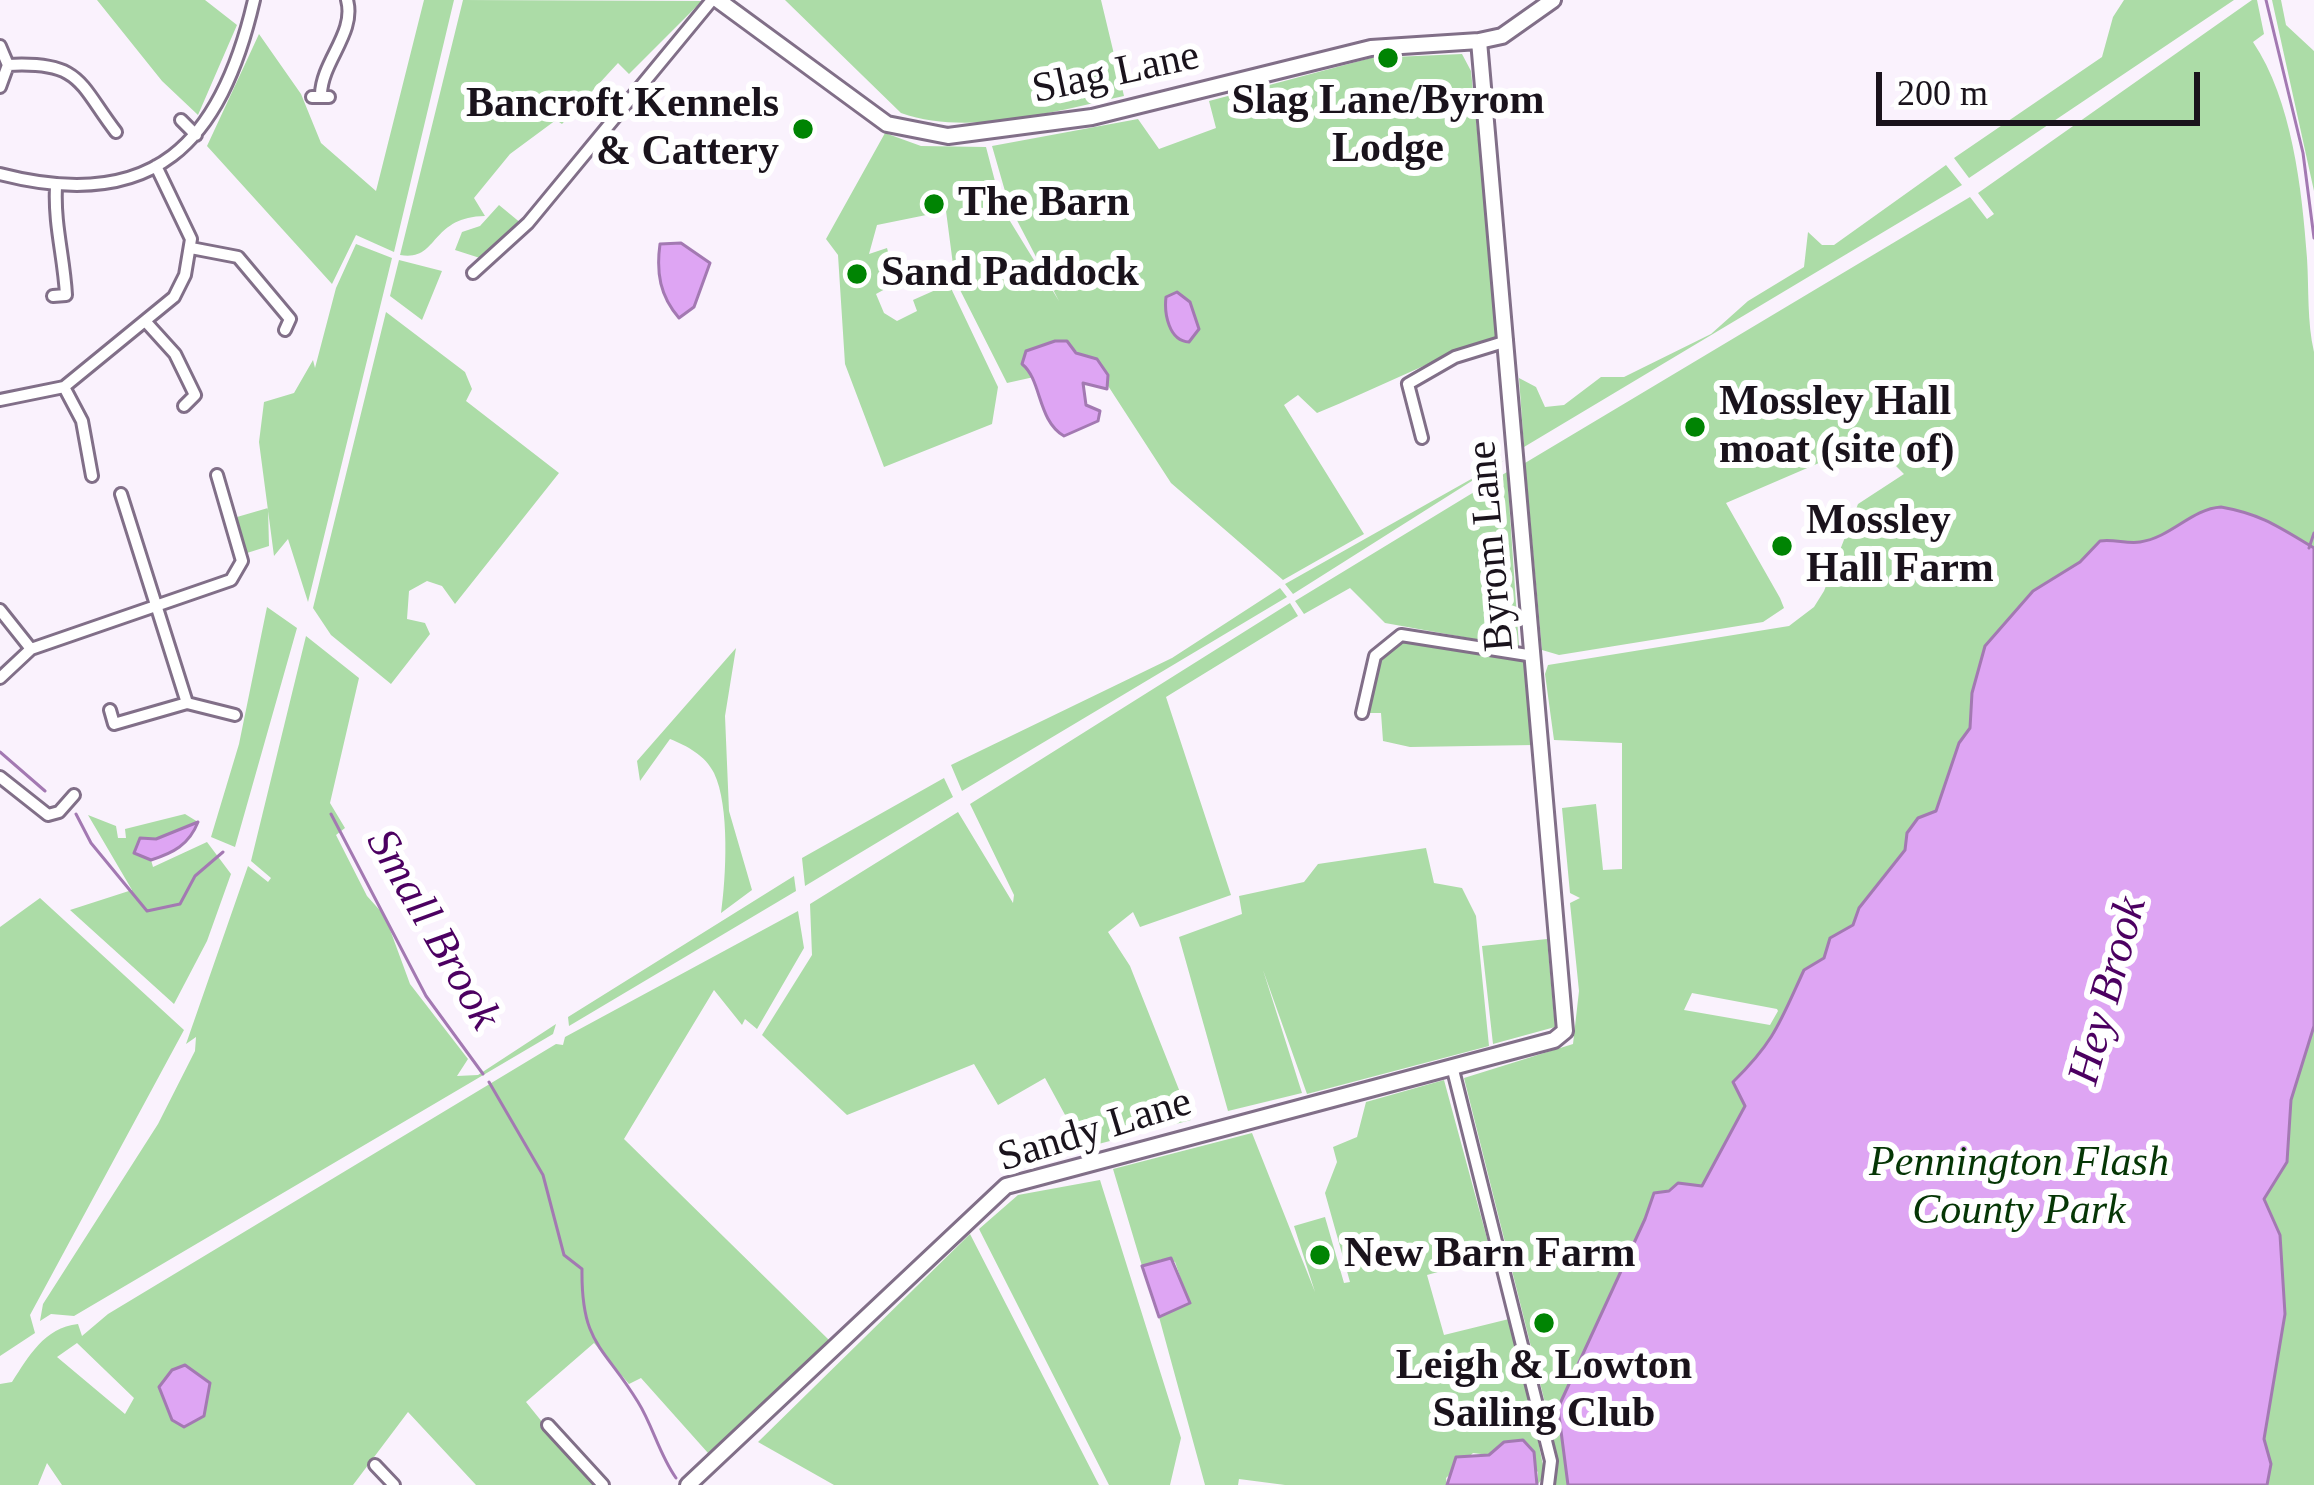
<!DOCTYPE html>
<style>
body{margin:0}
#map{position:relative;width:2314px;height:1485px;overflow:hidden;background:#faf2fd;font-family:Georgia,serif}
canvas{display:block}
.scale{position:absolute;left:1876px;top:72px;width:324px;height:54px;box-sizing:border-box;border:6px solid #1a131c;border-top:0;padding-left:15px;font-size:36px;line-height:42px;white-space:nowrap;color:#1a131c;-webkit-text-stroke:9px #fff;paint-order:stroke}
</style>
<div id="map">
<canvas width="2314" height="1485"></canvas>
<div class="scale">200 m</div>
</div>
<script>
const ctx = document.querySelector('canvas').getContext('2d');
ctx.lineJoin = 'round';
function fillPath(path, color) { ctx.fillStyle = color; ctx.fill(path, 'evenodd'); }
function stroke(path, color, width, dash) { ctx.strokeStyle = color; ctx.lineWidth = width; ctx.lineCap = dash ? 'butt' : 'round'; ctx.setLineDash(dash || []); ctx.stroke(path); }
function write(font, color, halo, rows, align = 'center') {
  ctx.font = font + ' Georgia,serif'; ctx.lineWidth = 12; ctx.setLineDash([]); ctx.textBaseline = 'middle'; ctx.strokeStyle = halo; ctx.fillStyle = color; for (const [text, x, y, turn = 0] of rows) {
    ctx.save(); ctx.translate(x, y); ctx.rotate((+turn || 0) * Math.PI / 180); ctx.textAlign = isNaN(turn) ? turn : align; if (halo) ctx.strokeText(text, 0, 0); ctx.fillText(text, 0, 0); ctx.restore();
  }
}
fillPath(new Path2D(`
 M97 0H205L237 25 198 115 162 81Z
 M424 0H454L394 252 356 235 332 284 207 146 259 34 301 94 321 143 376 191Z
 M463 0 702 1 629 74 618 63 562 124 556 120 510 154 474 198 485 216C429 217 439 262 400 255Z
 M785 0H1101L1124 96C1056 111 969 137 901 113Z
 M2124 0H2234L1969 178 1954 158 2102 57 2113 17Z
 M2252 0H2257L2264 34 2253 42C2292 100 2302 189 2307 258 2309 289 2307 322 2314 352V1485H1554V1439L1464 1078 1573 1044 1579 991 1570 903 1580 898 1570 893 1562 808 1596 804 1603 870 1622 869V743L1554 740 1545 674 1548 665 1789 626 1814 607 1824 591 1858 504 1904 474 1893 463 1884 435 1726 503 1780 598 1784 608 1763 622 1559 655 1542 650 1525 463 1970 197 1987 219 1994 214 1978 193ZM1692 993 1777 1009 1778 1011 1770 1025 1684 1010Z
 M2272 0H2281L2286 25 2314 51V191Z
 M1462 54 1471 71 1498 336C1435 358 1378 388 1317 413L1298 395 1284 405 1364 534 1283 580 1171 483 1090 358 1055 341 1026 351 1034 377 1007 383 955 280 946 211 877 225 869 254 887 248 896 283 876 294 884 313 897 321 917 311 913 300 949 284 998 387 992 424 884 467 845 364 838 255 826 239 885 133 921 146 986 147 1002 208 1059 301 1009 205 992 146 1138 119 1159 149 1216 128 1209 101 1371 58Z
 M1946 165 1962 185 1524 447 1519 378 1536 387 1545 407 1564 405 1601 377H1624L1711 334 1748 301 1804 267 1808 232 1822 245H1834Z
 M499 205 522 224 483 259 455 250 462 232 480 226Z
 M356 244 392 258 308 602 288 539 274 556 259 442 264 402 294 393 313 360 315 368 336 288Z
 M399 260 442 271 422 320 390 296Z
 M386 312 465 372 472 389 466 401 559 473 455 604 442 586 427 581 409 591 407 619 425 623 430 634 391 684 331 635 313 608Z
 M1505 460 1293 594 1285 584Z
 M1507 472 1519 647 1385 623 1350 588 1304 614 1295 601Z
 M268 508 269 546 247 553 237 517Z
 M1280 588 1287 597 962 791 951 765 1172 658Z
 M1290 603 1298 616 1166 697 1231 895 1140 927 1133 912 1108 932 1130 966 1191 1120 1083 1148 1045 1078 998 1105 974 1064 847 1115 762 1035 812 955 810 904 958 812 1013 903 1014 895 970 804Z
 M267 607 297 628 235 847 211 837 239 744Z
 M306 636 359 678 330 803 345 828 336 835 367 896 385 916 410 984 468 1059 457 1076 478 1075 556 1024 553 1034 74 1316 51 1314 40 1321 43 1304 158 1124 195 1051 196 1037 186 1044 248 866 268 882 271 878 251 861Z
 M1408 639 1446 642 1527 663 1534 745 1410 747 1383 741 1381 713H1369C1362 683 1379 648 1408 639Z
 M736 648 725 716 729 811 752 890 721 913C726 878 730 806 714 773 705 755 687 746 670 739L640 781 637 761Z
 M944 778 953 797 805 886 802 858Z
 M185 814 198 822 156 839 140 838 134 853 151 860 153 867 207 842 231 874 207 941 174 1004 70 910 132 890 88 815 116 826 118 838H126L125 829Z
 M1426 848 1434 883 1462 888 1476 916 1489 1046 1307 1094 1263 970 1302 1093 1228 1111 1179 937 1242 914 1239 896 1304 882 1318 864Z
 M794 876 796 891 569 1026 568 1017Z
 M40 898 184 1030 30 1315 35 1333 0 1356V927Z
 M798 911 804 948 757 1029 745 1019 742 1025 714 990 624 1139 829 1340 708 1453 641 1378 629 1384 594 1343 526 1402 593 1485H476L408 1412 353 1485H62L47 1463 38 1485H0V1384L12 1382C29 1356 44 1328 78 1324L82 1336 108 1314 556 1044 563 1045 565 1037ZM77 1343 134 1398 125 1414 57 1357Z
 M1547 939 1555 1027 1493 1044 1482 946Z
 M1444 1080 1492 1257 1427 1275 1444 1335 1509 1319 1514 1324 1545 1475 1538 1484V1472L1504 1442 1489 1455 1473 1453 1446 1478 1447 1485H1285L1239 1479 1238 1485H1205L1159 1317 1189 1302 1175 1262 1162 1259 1142 1266 1113 1169 1252 1133 1315 1292 1294 1226 1325 1217 1344 1283 1350 1282 1325 1193 1337 1162 1333 1147 1357 1137 1366 1102Z
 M1100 1180 1181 1438 1170 1485H1109L979 1229 1018 1195Z
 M970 1234 1099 1485H834L758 1442Z`), '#acdca7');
const water = new Path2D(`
 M681 243 710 263 694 307 679 318C660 296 656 273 660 244Z
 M1177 292 1190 302 1199 329 1189 342C1169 341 1164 314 1166 297Z
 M1055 341H1067L1076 353 1097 359 1108 375 1107 389 1083 383 1086 405 1100 411 1098 421 1064 436C1037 420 1042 380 1022 364L1026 351Z
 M2221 507C2261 514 2279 527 2314 548V1026L2291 1100 2287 1162 2264 1199 2280 1235 2285 1314 2264 1439 2271 1464 2267 1485H1568L1558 1408 1645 1219 1654 1193 1669 1191 1678 1183 1702 1186 1745 1106 1733 1082C1775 1041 1780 1022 1804 970L1824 958 1830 938 1853 925 1859 908 1905 850 1907 833 1918 818 1936 811 1959 743 1970 728 1972 693 1985 646 2033 591 2080 562 2100 541C2114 539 2127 544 2140 542 2172 537 2191 509 2221 507Z
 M198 822C189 845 173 853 151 860L134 853 140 838 156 839Z
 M1171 1258 1190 1303 1159 1317 1142 1266Z
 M185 1365 210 1383 204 1416 184 1427 172 1420 159 1387 172 1370Z
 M1523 1440 1534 1452 1537 1485H1447L1456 1457 1489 1455 1504 1442Z`);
fillPath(water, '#dea5f3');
stroke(water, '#a379b2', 3);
stroke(new Path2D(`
 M2266 0 2303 153 2314 238
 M2309 548 2314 533
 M0 752 45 791
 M76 814 91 843 147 911 180 904 195 876 223 852
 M331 814 426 996 483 1074
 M489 1082 543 1175 564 1255 582 1269C581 1345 604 1346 638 1402 653 1426 659 1454 676 1478`), '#a379b2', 3);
const minor = new Path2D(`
 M0 46 8 65
 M8 65C82 61 79 84 116 132
 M0 87 8 65
 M321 94C322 61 356 33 347 0
 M312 97H329
 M181 120 196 135
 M0 174C154 214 221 143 254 0
 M191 248 238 257 290 319 285 330
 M473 273 528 223 712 0
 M53 296 66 295C64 257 54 225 56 187
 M146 322 175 354 195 395 184 406
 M64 387 82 421 92 476
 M0 400 64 387 174 297 185 275 191 239 156 166
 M1422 438 1408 384 1455 357 1507 341
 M0 610 31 649
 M0 678 31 649 231 580 242 561 217 475
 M187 703 235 715
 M110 710 114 724 187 703 121 494
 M1362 713 1375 656 1401 635 1534 656
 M0 777 48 815 59 812 74 795
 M1452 1066 1551 1461 1548 1485
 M548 1425 603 1485
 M375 1465 394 1485`);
const tertiary = new Path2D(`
 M718 0 887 124 948 136 1092 117 1371 48 1479 41 1502 36 1553 0
 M688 1485 1006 1186 1554 1040 1565 1031 1479 41`);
stroke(minor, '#816f88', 16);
stroke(tertiary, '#816f88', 20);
stroke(minor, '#fff', 10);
stroke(tertiary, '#fff', 14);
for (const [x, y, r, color] of [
 [1388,58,12,"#008403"],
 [803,129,12,"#008403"],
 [934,204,12,"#008403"],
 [857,274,12,"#008403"],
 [1695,427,12,"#008403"],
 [1782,546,12,"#008403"],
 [1320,1255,12,"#008403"],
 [1544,1323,12,"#008403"]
]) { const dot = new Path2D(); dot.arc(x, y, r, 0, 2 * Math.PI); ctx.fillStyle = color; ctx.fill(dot); stroke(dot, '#fff', 4.5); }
write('42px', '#1a131c', '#fff', [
 ["Slag Lane",1116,74,-12],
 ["Byrom Lane",1492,546,-95],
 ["Sandy Lane",1095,1131,-17]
]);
write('bold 42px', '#1a131c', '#fff', [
 ["Slag Lane/Byrom",1388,102,"center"],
 ["Lodge",1388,150,"center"],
 ["Bancroft Kennels",779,105,"right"],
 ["& Cattery",779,153,"right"],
 ["The Barn",958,204],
 ["Sand Paddock",881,274],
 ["Mossley Hall",1719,403],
 ["moat (site of)",1719,451],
 ["Mossley",1806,522],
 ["Hall Farm",1806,570],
 ["New Barn Farm",1344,1255],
 ["Leigh & Lowton",1544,1367,"center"],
 ["Sailing Club",1544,1415,"center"]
], 'left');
write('italic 42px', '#053605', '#fff', [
 ["Pennington Flash",2019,1164],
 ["County Park",2019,1212]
]);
write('italic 45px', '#4c0061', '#fff', [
 ["Small Brook",432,930,60],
 ["Hey Brook",2109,991,-75]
]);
</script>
